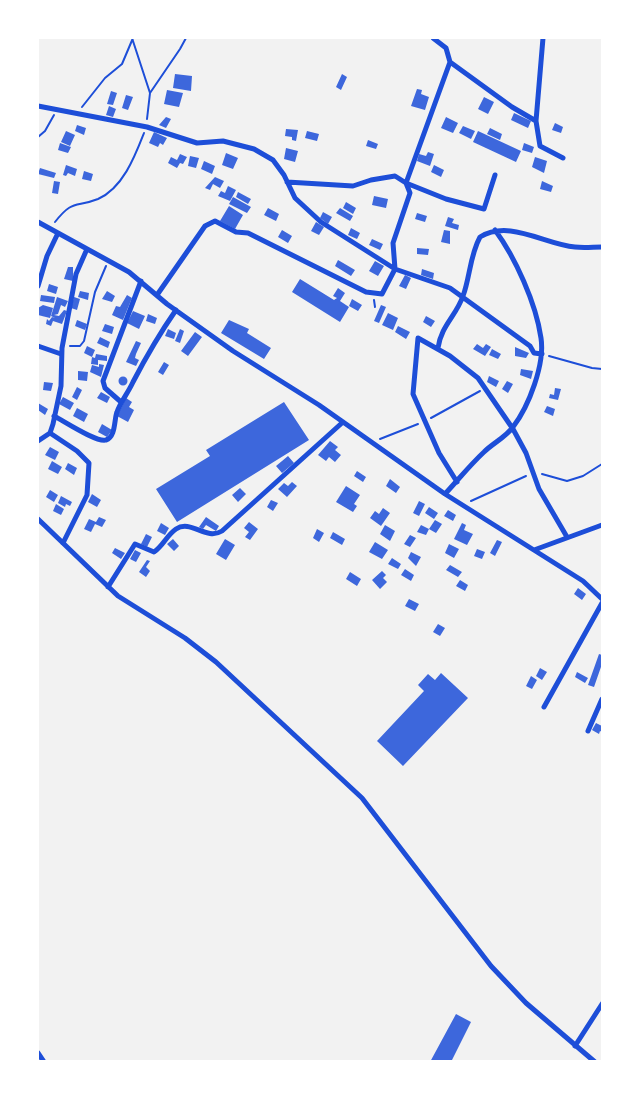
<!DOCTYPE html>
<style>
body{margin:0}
#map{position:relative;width:640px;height:1099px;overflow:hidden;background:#f2f2f2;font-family:"Crimson Pro",serif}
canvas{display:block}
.frame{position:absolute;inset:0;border:39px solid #fff;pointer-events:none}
</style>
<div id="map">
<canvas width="640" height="1099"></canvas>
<div class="frame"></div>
</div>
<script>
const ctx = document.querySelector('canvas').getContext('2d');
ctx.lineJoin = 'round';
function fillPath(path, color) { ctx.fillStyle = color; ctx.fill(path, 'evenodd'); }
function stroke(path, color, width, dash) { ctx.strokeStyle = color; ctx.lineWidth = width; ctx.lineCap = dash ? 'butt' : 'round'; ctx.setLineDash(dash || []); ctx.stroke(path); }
fillPath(new Path2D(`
 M175 74 192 76 191 91 173 88Z
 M342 74 347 77 341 90 336 87Z
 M417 89 422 90 421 94 429 97 425 110 411 106Z
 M167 90 183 93 179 107 164 104Z
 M111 91 117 93 113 105 107 104Z
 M126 95 133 97 128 110 122 108Z
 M484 97 494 102 488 114 478 109Z
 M109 106 116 109 113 117 106 115Z
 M514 113 531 121 528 128 511 120Z
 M166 117 171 119 166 128 159 125Z
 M446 117 458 123 453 133 441 128Z
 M555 123 563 127 561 133 552 130Z
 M77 125 86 128 84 135 75 131Z
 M463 126 475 131 471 139 459 133Z
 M490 128 502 134 500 140 487 134Z
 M286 129 298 130 296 141 292 140V137L285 136Z
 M66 131 75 135 70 146 61 142Z
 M307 131 319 134 317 141 305 138Z
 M478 131 521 151 516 162 473 142Z
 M154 132 167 138 163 145 160 143 158 147 149 143Z
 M368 140 378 144 376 149 366 146Z
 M60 143 71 147 68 153 58 150Z
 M524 143 534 147 532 153 522 150Z
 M286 148 298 151 295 162 284 159Z
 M428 152 434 154 430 166 417 161 419 154 426 156Z
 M226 153 238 158 233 169 222 165Z
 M180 154 187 157 183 164 180 163 177 168 168 163 171 157 177 160Z
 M190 156 199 158 196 168 188 166Z
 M535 157 547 161 544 173 532 167Z
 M204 161 215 166 212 174 201 169Z
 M66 165 77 169 75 176 68 173 66 176 63 175Z
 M434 165 444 170 441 177 431 172Z
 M40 168 56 173 54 178 38 174Z
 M84 171 93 174 91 181 82 179Z
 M215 177 224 181 220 188 213 184 210 190 205 188Z
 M54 181 60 182 58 194 52 193Z
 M542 181 553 186 551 192 540 189Z
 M228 186 236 190 230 201 218 196 221 191 225 193Z
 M238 192 251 199 248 204 236 197Z
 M374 196 388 199 386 208 372 205Z
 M233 197 251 207 247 213 229 204Z
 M346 202 356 208 353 214 343 208Z
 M229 206 243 215 235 229 220 221Z
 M268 208 279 214 276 221 264 215Z
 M340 208 353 216 350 221 336 213Z
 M323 212 332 217 328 224 320 218Z
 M417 213 427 216 425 222 415 219Z
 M448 217 454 219 452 223 459 225 458 230 445 226Z
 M316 222 324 227 319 235 311 231Z
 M351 228 360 233 357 239 348 235Z
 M282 230 292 236 288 243 278 237Z
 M444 230 450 231V244L441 242Z
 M372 239 383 244 380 250 369 245Z
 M417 248 429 249 428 255 417 254Z
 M338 260 355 270 351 276 335 266Z
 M375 261 384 266 378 276 369 271Z
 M68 267H73V281L64 279Z
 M422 269 434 273 433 279 421 275Z
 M405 275 411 278 406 289 399 286Z
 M300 279 334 300 337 298 333 296 338 288 345 293 340 301 349 307 340 322 292 292Z
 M49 284 58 287 56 294 47 291Z
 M80 291 89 293 88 300 78 297Z
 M107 291 115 296 112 302 102 299Z
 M41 295 55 297 54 303 40 301Z
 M127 295 132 298 123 320 112 315 116 306 120 307Z
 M57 297 68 301 65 307 61 305 58 314 54 315 59 316 64 310 67 311 62 324 53 321 51 326 46 324 47 319 49 321 52 317 55 318 51 316Z
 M74 297 80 299 77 310 71 308Z
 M352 299 362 305 358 311 349 306Z
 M43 305 53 308 50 318 38 315V308Z
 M381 305 386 307 379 323 374 321Z
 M133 311 145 316 139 329 127 323Z
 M388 313 398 318 393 330 382 325Z
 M148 314 157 318 155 324 146 321Z
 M426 316 435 321 431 327 423 322Z
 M77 320 87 324 85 330 75 326Z
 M229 320 249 329 247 333 271 348 264 359 221 333Z
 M105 324 114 327 112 334 102 331Z
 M398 326 410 332 406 339 395 332Z
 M168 329 176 333 174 339 165 336Z
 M180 329 184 331 180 343 175 341Z
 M195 332 202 337 188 356 181 351Z
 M100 337 110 342 108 348 97 343Z
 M136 341 141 343 136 354 135 358 139 360 136 366 126 362Z
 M477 344 483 348 486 344 491 347 485 356 473 349Z
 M87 346 95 350 92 357 95 358 96 354 107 356V361L98 360V365L91 364 92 357 84 353Z
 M515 347 529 353 526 358 515 356Z
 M492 349 501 354 498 359 489 355Z
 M164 362 169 365 163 375 158 372Z
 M99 364 104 365 101 377 90 372 92 365 99 367Z
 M521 369 533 371 531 379 520 375Z
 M78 371 88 372 87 381 78 380Z
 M489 376 499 381 496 387 487 382Z
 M118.5 381a4.5 4.5 0 1 1 9 0a4.5 4.5 0 1 1-9 0Z
 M507 381 513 384 508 393 502 389Z
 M44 382 53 383 51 391 43 390Z
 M77 387 82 390 77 400 72 397Z
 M555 388 561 389 558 400 549 398 550 394 554 395Z
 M101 392 110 397 107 403 97 398Z
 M63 397 74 403 70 410 59 404Z
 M126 398 132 402 129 407 134 410 128 422 117 416Z
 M284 402 309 440 177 522 156 489 210 456 206 450Z
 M38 403 48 409 45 415 38 410Z
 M547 406 555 409 553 416 544 412Z
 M77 408 88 414 84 422 73 416Z
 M102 424 112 430 107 437 98 432Z
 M330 441 338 447 335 450 341 455 335 462 329 457 326 461 318 455Z
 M50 447 59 452 55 460 45 455Z
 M288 456 294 463 282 473 276 466Z
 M52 461 62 467 58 474 48 469Z
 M68 463 77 468 74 475 65 469Z
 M357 471 366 477 363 482 354 476Z
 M390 479 400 487 396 493 386 486Z
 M292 482 297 486 287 497 278 489 284 483 288 486Z
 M346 486 360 495 354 504 357 506 353 512 336 502Z
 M240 488 246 494 238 502 232 495Z
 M50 490 58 495 54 502 46 497Z
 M92 494 101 500 97 507 88 502Z
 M61 496 72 502 70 506 66 504 65 507 58 503Z
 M271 500 278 503 273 511 267 507Z
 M419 501 425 504 419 516 413 513Z
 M56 504 64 509 61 515 53 511Z
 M429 507 438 513 434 519 425 513Z
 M383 508 390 513 381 526 370 518 375 511 379 514Z
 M448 510 456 515 453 521 444 516Z
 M99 517 106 520 102 527 95 524 91 532 84 529 89 519 96 522Z
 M206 517 219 526 216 531 206 525 203 529 199 527Z
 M435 520 442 524 436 533 429 529Z
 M249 522 258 529 250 540 245 537 249 532 244 528Z
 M161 523 169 528 165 535 157 531Z
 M462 523 466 525 464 530 473 534 467 545 454 539Z
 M385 525 395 531 390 541 380 534Z
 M421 525 429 529 426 535 417 532Z
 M317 529 324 533 319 542 313 538Z
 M333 532 345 539 342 545 330 538Z
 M146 534 152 537 147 547 141 544Z
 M410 535 416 538 410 547 404 544Z
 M173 539 179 546 174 551 167 544Z
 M225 539 235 545 226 560 216 554Z
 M497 540 502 542 495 556 490 553Z
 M375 542 388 550 382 559 369 552Z
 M449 544 459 549 454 558 445 553Z
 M115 548 125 553 121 559 112 553Z
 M477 549 485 552 482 559 474 556Z
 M135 550 141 553 136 562 130 559Z
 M411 552 421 557 416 566 408 558Z
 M392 558 401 564 398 569 388 564Z
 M147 560 150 561 146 567 150 571 146 577 139 572Z
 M450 565 462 572 458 577 446 570Z
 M405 569 414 575 411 581 401 575Z
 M382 571 386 575 383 578 387 582 380 589 372 580Z
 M350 572 361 579 357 586 346 579Z
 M460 580 468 585 465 591 456 586Z
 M578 588 586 594 582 600 574 594Z
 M409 599 419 604 415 611 405 606Z
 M438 624 445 628 440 636 433 632Z
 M599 654 602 655V664L594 687 588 685Z
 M540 668 547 672 542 680 536 676Z
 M577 672 588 678 585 683 575 677Z
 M441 673 468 698 403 766 377 741 424 691 418 685 428 674 435 680Z
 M531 676 537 680 532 689 526 686Z
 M596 723 602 726V732L600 731 599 734 592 730Z
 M456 1014 471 1022 451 1062H430Z`), '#3d67dc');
stroke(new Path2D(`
 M132 38 150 93
 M82 107 105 78 122 64 133 38
 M147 119 150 93 180 49 186 38
 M38 137 45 131 54 115
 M55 222C73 199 75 208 98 199 123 188 135 156 144 133
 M374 300 375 307
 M70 346H80L84 341 95 292 106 266
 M549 356 592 368 602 369
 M431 418 480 391
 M380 439 418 424
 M542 474 567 481 583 476 602 464
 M471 501 526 476`), '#1d4ed8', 2);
stroke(new Path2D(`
 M543 38 536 121 540 146 563 158
 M450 62 512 107 536 121
 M38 106 147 127 197 143 223 141 254 149 273 160 284 175 295 198 321 222 395 269 450 288 530 346 534 353 542 354
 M287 182 353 186 371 180 395 176 406 183 446 199 484 209 495 175
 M38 222 129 272 167 304 233 351 319 405 445 494 583 581 602 599
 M38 286 47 256 58 233
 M157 295 205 226 215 221 236 232 248 233 366 292 382 294 395 269 393 243 410 193 406 183 450 62 446 48 433 38
 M38 346 61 354
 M438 348C441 326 456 316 463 296 470 277 470 255 480 237 509 219 544 244 575 247 584 248 593 247 602 247
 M121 402 105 388 103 381 141 281
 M54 416C64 421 97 443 106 440 116 437 114 419 117 412 121 401 128 393 133 382 146 357 160 333 176 310
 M50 433 77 451 89 463 87 495 63 543
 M38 441 50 433 53 424 61 386 62 348 76 274 87 249
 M457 482 439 453 413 394 418 338 450 356 478 378 513 429 526 453 539 489 567 537
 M445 494C458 480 470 465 484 452 493 443 506 437 513 427 529 406 545 364 541 338 536 303 515 257 495 230
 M38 519 118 596 185 638 216 662 362 798 491 966 526 1003 595 1062
 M534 550 602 525
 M108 587 135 544 154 552C163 546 167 535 176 529 191 519 206 541 222 531L343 422
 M544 707 602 603
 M588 731 602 699
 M575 1046 602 1004
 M38 1053 44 1062`), '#1d4ed8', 5);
</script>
